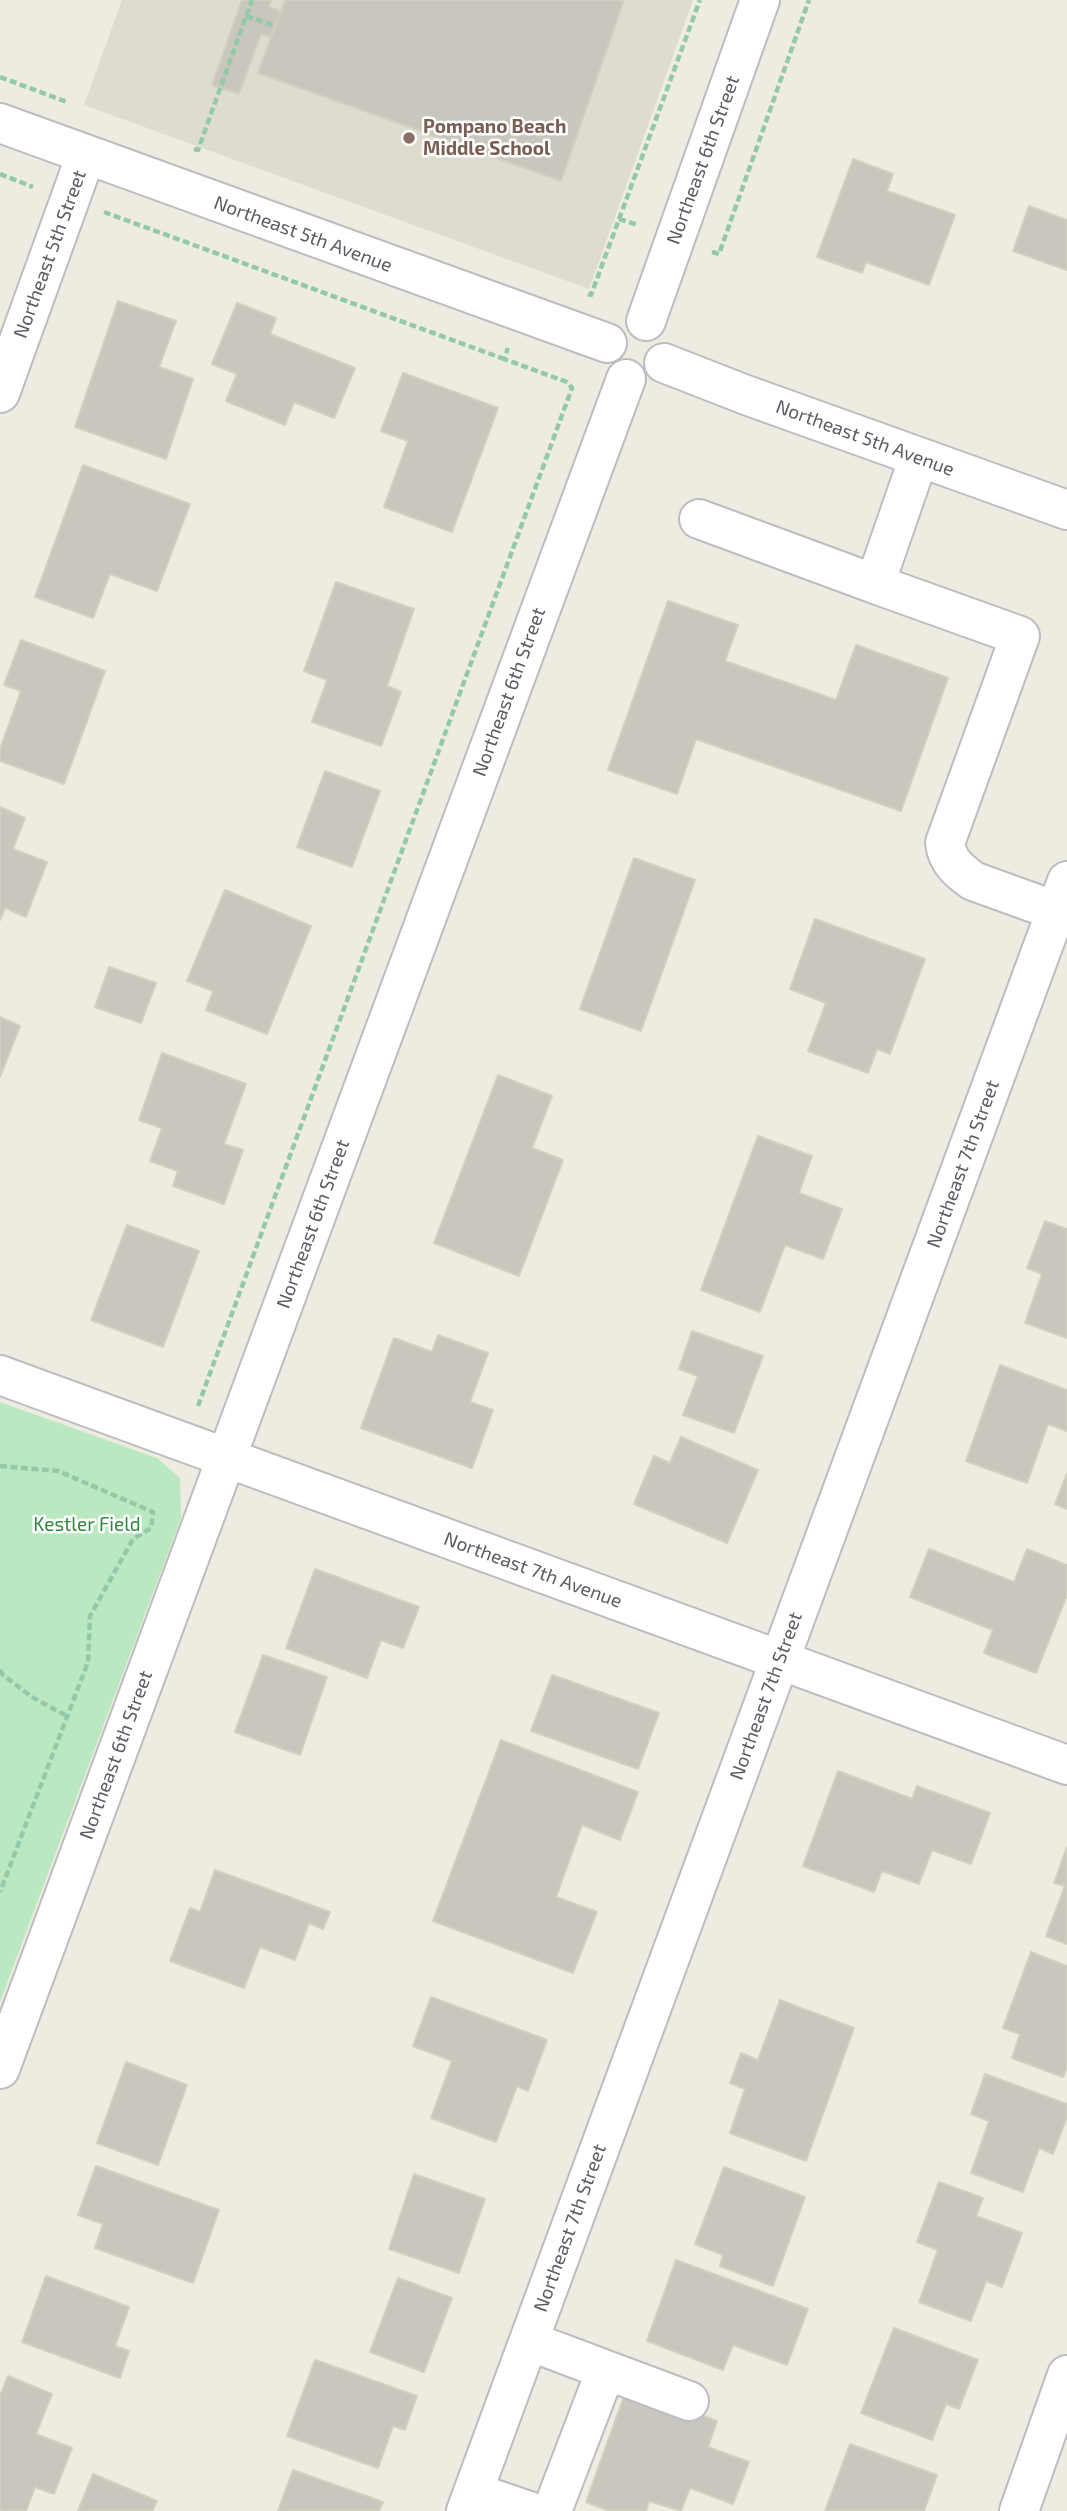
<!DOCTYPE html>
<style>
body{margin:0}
canvas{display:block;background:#eeece0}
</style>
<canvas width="1067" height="2511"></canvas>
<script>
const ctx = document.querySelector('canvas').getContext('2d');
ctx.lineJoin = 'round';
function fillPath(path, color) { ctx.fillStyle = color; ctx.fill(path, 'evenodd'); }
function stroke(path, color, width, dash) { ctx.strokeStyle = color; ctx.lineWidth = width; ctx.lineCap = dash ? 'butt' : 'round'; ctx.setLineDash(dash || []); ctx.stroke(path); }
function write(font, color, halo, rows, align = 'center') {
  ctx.font = font + ' "Exo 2",sans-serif'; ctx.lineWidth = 5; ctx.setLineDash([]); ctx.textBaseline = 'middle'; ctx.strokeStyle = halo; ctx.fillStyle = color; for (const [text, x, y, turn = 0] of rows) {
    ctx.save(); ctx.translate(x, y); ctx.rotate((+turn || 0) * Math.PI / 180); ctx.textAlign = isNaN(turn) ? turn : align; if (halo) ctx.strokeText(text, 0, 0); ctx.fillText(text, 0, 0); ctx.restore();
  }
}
fillPath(new Path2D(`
 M122 0H693L589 289 84 105Z`), '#dddccf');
fillPath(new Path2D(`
 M0 1402 157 1458 180 1478 181 1518 0 2002Z`), '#bae8c0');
const building = new Path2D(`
 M242 0H271L269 7 281 11 271 37 261 34 239 94 212 85Z
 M285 0H624L561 181 258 73Z
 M853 159 893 174 887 191 955 215 929 285 866 262 862 273 817 257Z
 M1029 206 1067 220V270L1013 251Z
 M118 301 176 321 159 367 193 379 166 459 75 427Z
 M237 303 276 318 270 334 355 368 334 418 294 402 285 425 226 401 237 374 212 364Z
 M403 373 498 408 452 532 384 507 408 441 381 431Z
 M83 465 190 504 157 591 110 574 93 618 35 597Z
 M336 582 414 609 387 686 401 692 381 746 312 722 327 680 304 671Z
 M668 601 738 625 725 661 836 700 856 645 948 678 901 811 696 739 677 794 608 770Z
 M21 640 105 671 64 784 0 761V749L21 691 4 685Z
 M325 771 380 791 352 867 297 847Z
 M0 807 25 818 13 849 47 862 26 917 5 908 0 920Z
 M634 858 695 880 641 1031 580 1009Z
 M225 890 311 926 267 1034 206 1010 213 991 187 981Z
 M815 919 925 959 890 1054 877 1049 868 1073 808 1051 826 1003 790 989Z
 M109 967 156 983 141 1023 95 1007Z
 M0 1017 20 1026 0 1077Z
 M162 1053 246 1084 224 1144 243 1150 224 1204 173 1186 178 1171 150 1161 162 1128 139 1120Z
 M498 1075 552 1096 532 1148 563 1160 519 1276 434 1243Z
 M758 1136 812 1156 799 1193 842 1209 823 1259 785 1245 760 1312 701 1290Z
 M1045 1221 1067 1229V1338L1025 1323 1042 1274 1027 1268Z
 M127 1225 199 1251 163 1347 91 1320Z
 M692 1331 763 1356 734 1433 683 1415 698 1376 679 1369Z
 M438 1335 488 1353 470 1402 493 1410 472 1468 361 1428 394 1338 432 1352Z
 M1000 1365 1067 1390V1431L1048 1424 1027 1483 966 1461Z
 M681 1437 758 1470 727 1543 634 1504 654 1456 670 1463Z
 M1067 1473V1509L1055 1504Z
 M929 1549 1014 1582 1027 1549 1067 1565V1595L1036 1673 984 1653 993 1630 910 1597Z
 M315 1569 419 1607 403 1648 381 1640 367 1678 286 1648Z
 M263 1655 327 1677 300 1755 235 1732Z
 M552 1675 659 1713 638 1769 531 1731Z
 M501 1740 638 1792 620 1840 582 1825 556 1897 597 1912 573 1973 433 1921Z
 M838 1771 912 1799 917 1786 990 1813 971 1864 932 1850 919 1884 882 1871 874 1892 803 1866Z
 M1067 1847V1944L1046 1936 1065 1886 1054 1883Z
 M215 1870 330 1912 323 1929 309 1923 295 1960 260 1947 244 1988 170 1961 190 1908 200 1912Z
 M1031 1952 1067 1966V2067L1063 2077 1012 2058 1020 2034 1003 2028Z
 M431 1997 547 2040 528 2091 517 2086 496 2142 431 2118 452 2061 413 2046Z
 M780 2000 854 2028 806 2161 730 2133 745 2089 730 2083 741 2053 758 2060Z
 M126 2062 187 2085 158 2165 97 2143Z
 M985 2074 1067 2104V2117L1053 2154 1039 2148 1023 2192 971 2173 989 2121 971 2114Z
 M96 2166 219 2210 193 2283 95 2248 103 2224 78 2215Z
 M724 2167 805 2197 773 2286 720 2266 723 2255 695 2244Z
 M414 2174 485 2199 459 2273 389 2249Z
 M939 2182 983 2198 976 2216 1022 2233 1002 2287 986 2281 971 2321 919 2302 938 2250 917 2242Z
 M676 2260 808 2309 787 2365 733 2345 723 2370 647 2341Z
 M46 2276 129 2307 115 2346 129 2351 120 2378 22 2342Z
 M398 2278 452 2298 424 2372 370 2352Z
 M894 2328 978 2360 959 2409 946 2404 932 2440 861 2413Z
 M315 2360 417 2396 405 2430 393 2426 378 2468 287 2436Z
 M8 2376 52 2394 36 2434 72 2448 54 2494 35 2487 26 2511H0V2396Z
 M627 2388 717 2421 708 2447 749 2462 733 2504 690 2488 681 2511 649 2501 646 2511H609L586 2502Z
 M850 2444 937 2475 924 2511H825Z
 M293 2470 383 2502 379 2511H278Z
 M93 2474 157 2501 152 2511H78Z`);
fillPath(building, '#c8c6bd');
stroke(building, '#d3cfbe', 2);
const minor = new Path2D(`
 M0 123 607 343
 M646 321 760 0
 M664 363 746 395 1067 510
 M0 393 86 155
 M919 457 875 584 1020 636 945 843C947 861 959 871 973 881L1056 911
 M699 519 875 584
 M0 1375 1067 1765
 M0 2069 626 379
 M529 2341 606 2370 552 2511
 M606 2370 689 2401
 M473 2492 529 2511
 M466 2511 1067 881
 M1019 2511 1067 2375`);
stroke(minor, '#bbbdc3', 42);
stroke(new Path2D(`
 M246 16 275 26
 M0 77 67 102
 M194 149 198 150 252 0
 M0 174 33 187
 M104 212 504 359
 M619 219 638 225
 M712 252 719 254 809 0
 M588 294 591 295 700 0
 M198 1406 572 388 567 382 504 359 508 348
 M0 1466 58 1471 153 1512 151 1528 133 1539 90 1616 88 1662 0 1892
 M0 1670 3 1675 32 1697 67 1716`), '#93c9a9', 4.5, [7, 3.5]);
stroke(minor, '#fff', 38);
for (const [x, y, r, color] of [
 [409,138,7,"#8d6e63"]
]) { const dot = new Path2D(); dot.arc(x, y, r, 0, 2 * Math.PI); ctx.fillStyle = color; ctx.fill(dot); stroke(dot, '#fff', 2.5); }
write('bold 19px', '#785e54', '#fff', [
 ["Pompano Beach",423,127],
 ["Middle School",423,149]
], 'left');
write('19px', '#595c63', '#fff', [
 ["Northeast 6th Street",703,160,-70],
 ["Northeast 5th Avenue",303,234,20],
 ["Northeast 5th Street",50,254,-70],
 ["Northeast 5th Avenue",865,438,20],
 ["Northeast 6th Street",509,692,-70],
 ["Northeast 7th Street",963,1164,-70],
 ["Northeast 6th Street",313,1224,-70],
 ["Northeast 7th Avenue",533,1570,20],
 ["Northeast 7th Street",766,1696,-70],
 ["Northeast 6th Street",116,1755,-70],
 ["Northeast 7th Street",570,2228,-70]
]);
write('19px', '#2e863d', '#fff', [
 ["Kestler Field",87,1525]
]);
</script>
